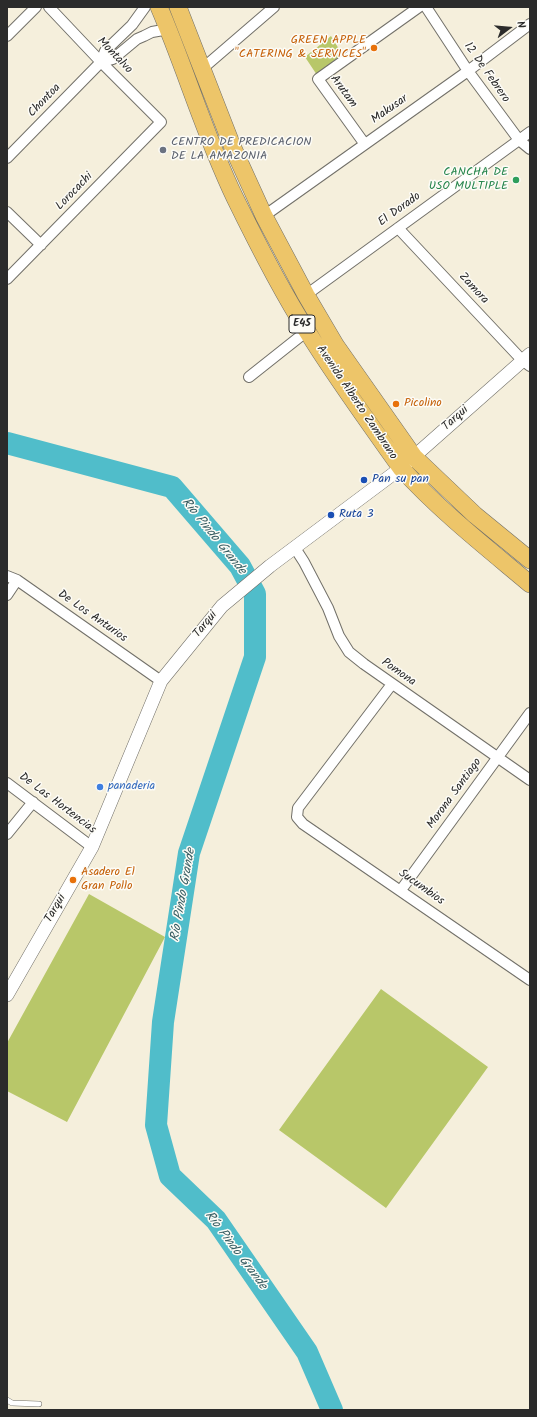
<!DOCTYPE html>
<meta charset="utf-8">
<style>
body{margin:0}
#map{position:relative;width:537px;height:1417px;overflow:hidden;background:#f5efdc;font-family:Kalam,sans-serif}
canvas{display:block}
.frame{position:absolute;inset:0;border:8px solid #2b2b2b;pointer-events:none}
.north{position:absolute;left:489px;top:8px;width:40px;height:40px;-webkit-text-stroke:3px #fdfcf7;paint-order:stroke;rotate:74deg;font-size:11px;font-weight:700;line-height:16px;text-align:center;color:#2b2b2b}
.north::after{content:'';display:block;margin:auto;width:14px;height:18px;background:#2b2b2b;clip-path:polygon(50% 0,100% 100%,50% 72%,0 100%)}
</style>
<div id="map">
<canvas width="537" height="1417"></canvas>
<div class="frame"></div>
<div class="north">N</div>
</div>
<script>
const ctx = document.querySelector('canvas').getContext('2d');
ctx.lineJoin = 'round';
function fillPath(path, color) { ctx.fillStyle = color; ctx.fill(path, 'evenodd'); }
function stroke(path, color, width, dash) { ctx.strokeStyle = color; ctx.lineWidth = width; ctx.lineCap = dash ? 'butt' : 'round'; ctx.setLineDash(dash || []); ctx.stroke(path); }
function write(font, color, halo, rows, align = 'center') {
  ctx.font = font + ' Kalam,sans-serif'; ctx.lineWidth = 3; ctx.setLineDash([]); ctx.textBaseline = 'middle'; ctx.strokeStyle = halo; ctx.fillStyle = color; for (const [text, x, y, turn = 0] of rows) {
    ctx.save(); ctx.translate(x, y); ctx.rotate((+turn || 0) * Math.PI / 180); ctx.textAlign = isNaN(turn) ? turn : align; if (halo) ctx.strokeText(text, 0, 0); ctx.fillText(text, 0, 0); ctx.restore();
  }
}
fillPath(new Path2D(`
 M331 36 342 54 317 75 305 57Z
 M89 894 165 937 67 1122 7 1091V1043Z
 M381 989 488 1067 386 1208 279 1130Z`), '#b8c769');
stroke(new Path2D(`
 M7 443 172 487 240 566 255 594V657L189 853 163 1022 156 1125 170 1176 216 1220 307 1352 332 1410`), '#50bdca', 22);
const service = new Path2D(`
 M7 1400 12 1403 39 1404`);
const minor = new Path2D(`
 M426 7 468 71 519 140 530 149
 M7 36 36 7
 M101 62 113 59 137 39 144 36 152 32 169 29
 M202 69 274 7
 M364 143 318 79 419 7
 M7 158 101 62 105 51 132 25 145 7
 M7 212 41 245
 M264 216 468 71 530 24
 M398 228 522 360 530 366
 M7 279 161 122 101 62 49 7
 M306 295 530 132
 M249 377 307 331
 M295 548 304 562 328 608 339 636 349 652 364 664 530 780
 M7 576 17 580 161 681
 M7 595 17 580
 M392 684 298 808 297 817 303 824 530 980
 M7 783 92 847
 M7 834 33 802
 M401 890 530 713`);
const tertiary = new Path2D(`
 M7 995 92 847 161 681 222 606 270 566 401 468 530 354`);
const trunk = new Path2D(`
 M159 7C186 70 205 136 235 198 257 243 280 289 307 331 336 378 369 423 401 468 440 511 486 547 530 584
 M178 7 233 148 264 216 306 295 336 346 414 457 475 515 530 560`);
stroke(service, '#727069', 6);
stroke(minor, '#727069', 12);
stroke(tertiary, '#727069', 14);
stroke(trunk, '#727069', 18);
stroke(service, '#fff', 5);
stroke(minor, '#fff', 10);
stroke(tertiary, '#fff', 13);
stroke(trunk, '#edc569', 17);
for (const [x, y, r, color] of [
 [374,48,4,"#e8710a"],
 [163,150,4,"#6b7280"],
 [516,180,4,"#2e9e5b"],
 [396,404,4,"#e8710a"],
 [364,480,4,"#1a4fb4"],
 [331,515,4,"#1a4fb4"],
 [100,787,4,"#3f7fe0"],
 [73,880,4,"#e8710a"]
]) { const dot = new Path2D(); dot.arc(x, y, r, 0, 2 * Math.PI); ctx.fillStyle = color; ctx.fill(dot); stroke(dot, '#fdfcf7', 1.5); }
for (const [x, y, w] of [
 [302,324,26]
]) { const box = new Path2D(); box.roundRect(x - w / 2, y - 9, w, 18, 3); ctx.fillStyle = '#fdfcf7'; ctx.fill(box); stroke(box, '#2b2b2b', 1); }
write('bold 11px', '#2b2b2b', null, [
 ["E45",302,324]
]);
write('12px', '#c56008', '#fdfcf7', [
 ["GREEN APPLE",366,41,"right"],
 ["\"CATERING & SERVICES\"",366,55,"right"],
 ["Picolino",404,404],
 ["Asadero El",81,873],
 ["Gran Pollo",81,887]
], 'left');
write('12px', '#2b2b2b', '#fdfcf7', [
 ["Montalvo",114,56,46],
 ["12 De Febrero",486,73,55],
 ["Arutam",343,92,54],
 ["Chontoa",45,101,-46],
 ["Makusar",390,110,-35],
 ["Lorocachi",75,192,-46],
 ["El Dorado",400,210,-36],
 ["Zamora",473,289,47],
 ["Avenida Alberto Zambrano",356,403,56],
 ["Tarqui",456,419,-42],
 ["De Los Anturios",92,617,35],
 ["Tarqui",206,625,-51],
 ["Pomona",398,673,35],
 ["Morona Santiago",455,794,-54],
 ["De Las Hortencias",57,804,37],
 ["Sucumbios",421,888,35],
 ["Tarqui",56,909,-60]
]);
write('12px', '#5b616d', '#fdfcf7', [
 ["CENTRO DE PREDICACION",171,143],
 ["DE LA AMAZONIA",171,157]
], 'left');
write('12px', '#27864d', '#fdfcf7', [
 ["CANCHA DE",508,173],
 ["USO MULTIPLE",508,187]
], 'right');
write('12px', '#164399', '#fdfcf7', [
 ["Pan su pan",372,480],
 ["Ruta 3",339,515]
], 'left');
write('12px', '#366cbe', '#fdfcf7', [
 ["panaderia",108,787]
], 'left');
write('italic 13px', '#385e63', '#fdfcf7', [
 ["Río Pindo Grande",213,537,51],
 ["Río Pindo Grande",184,895,-80],
 ["Río Pindo Grande",235,1251,53]
]);
</script>
